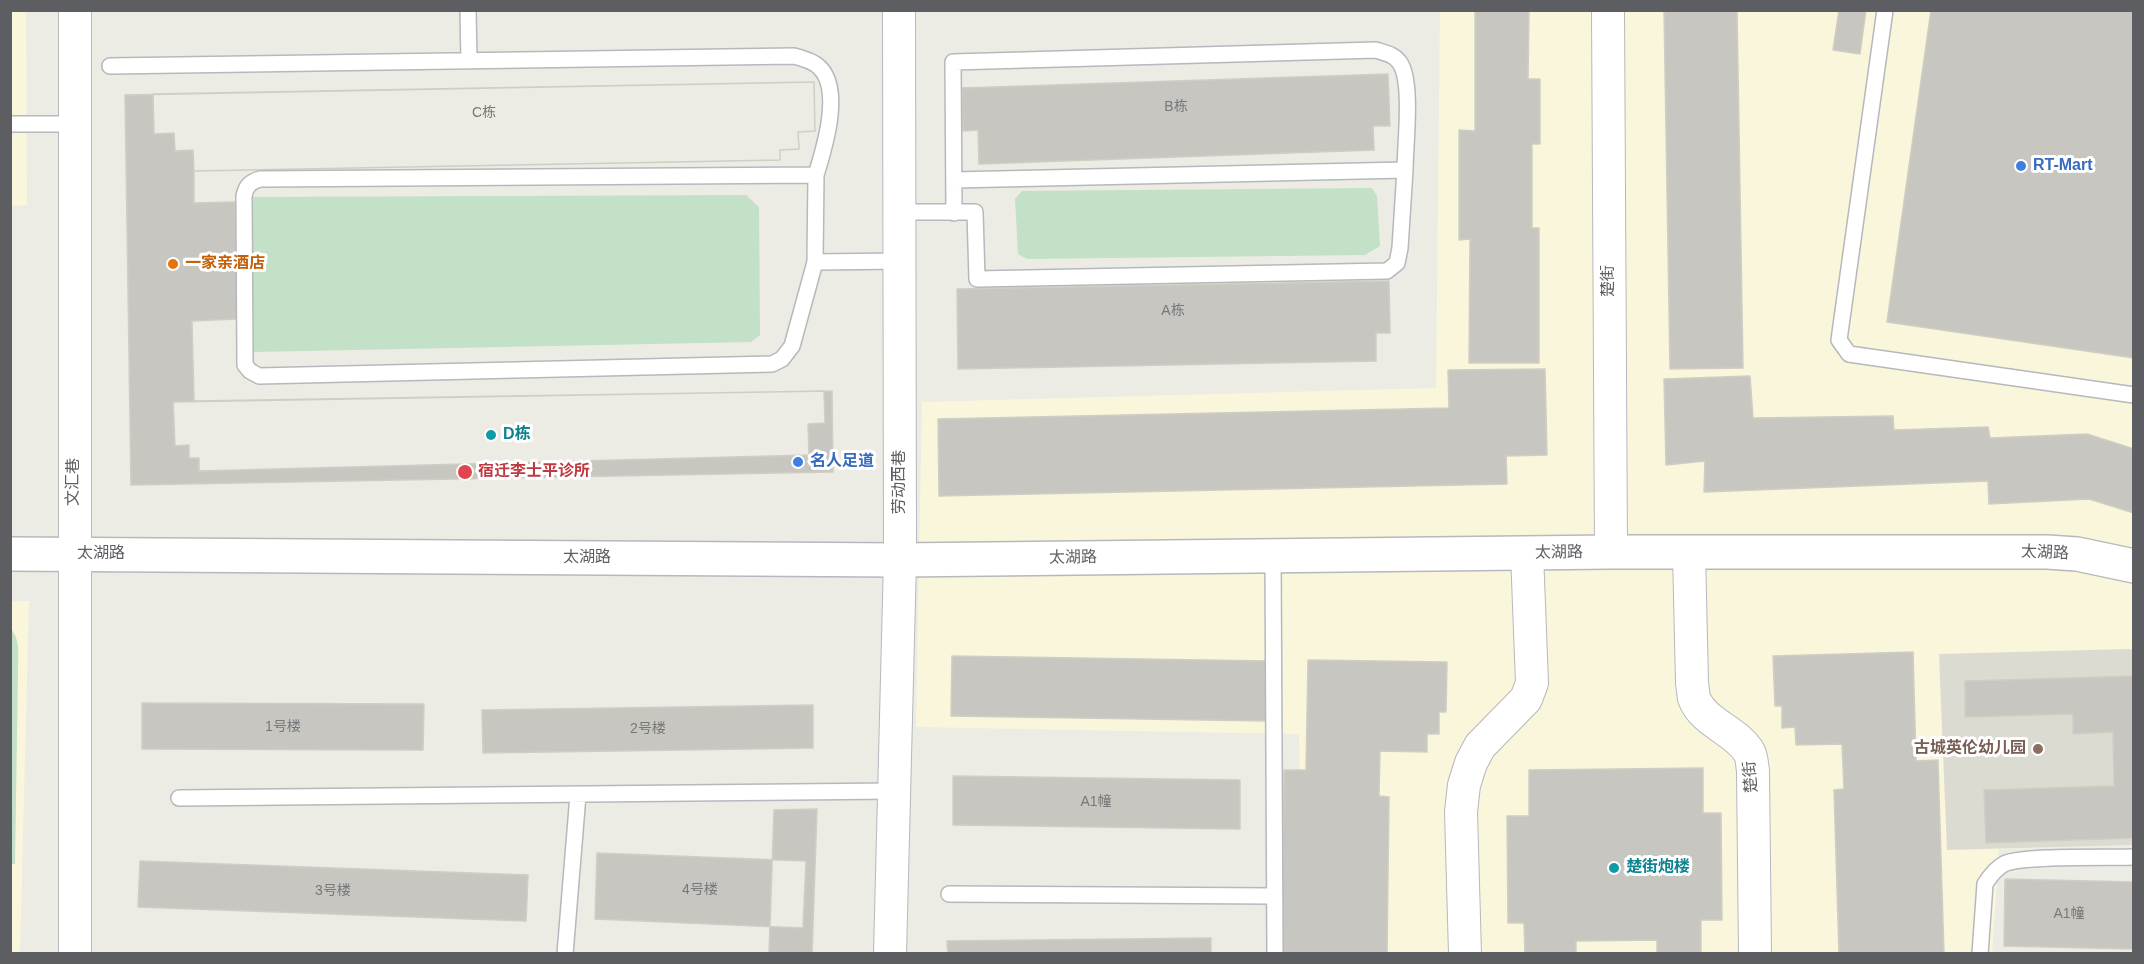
<!DOCTYPE html>
<meta charset="utf-8">
<style>
body{margin:0}
#map{position:relative;width:2144px;height:964px;overflow:hidden;background:#ecece4;font-family:Arial,sans-serif}
canvas{display:block}
.frame{position:absolute;inset:0;border:12px solid #5c5e62;pointer-events:none}
</style>
<div id="map">
<canvas width="2144" height="964"></canvas>
<div class="frame"></div>
</div>
<script>
const ctx = document.querySelector('canvas').getContext('2d');
ctx.lineJoin = 'round';
function fillPath(path, color) { ctx.fillStyle = color; ctx.fill(path, 'evenodd'); }
function stroke(path, color, width, dash) { ctx.strokeStyle = color; ctx.lineWidth = width; ctx.lineCap = dash ? 'butt' : 'round'; ctx.setLineDash(dash || []); ctx.stroke(path); }
function write(font, color, halo, rows, align = 'center') {
  ctx.font = font + ' Arial,"Noto Sans SC",sans-serif'; ctx.lineWidth = 6; ctx.setLineDash([]); ctx.textBaseline = 'middle'; ctx.strokeStyle = halo; ctx.fillStyle = color; for (const [text, x, y, turn = 0] of rows) {
    ctx.save(); ctx.translate(x, y); ctx.rotate((+turn || 0) * Math.PI / 180); ctx.textAlign = isNaN(turn) ? turn : align; if (halo) ctx.strokeText(text, 0, 0); ctx.fillText(text, 0, 0); ctx.restore();
  }
}
fillPath(new Path2D(`
 M10 11H26L27 205 11 206Z
 M1440 11H2133V845L1999 849 1992 953H1303L1299 734 916 727 922 402 1436 388Z
 M11 601H29L20 953 11 954Z`), '#faf6db');
fillPath(new Path2D(`
 M2128 649 2133 650V845L1947 850 1939 654Z`), '#dcdbd2');
fillPath(new Path2D(`
 M1372 188 1377 196 1380 246 1365 255 1027 259 1018 254 1015 199 1022 191Z
 M746 195 759 207 760 335 751 342 253 352 252 197Z
 M10 628C21 639 18 657 18 671L15 864H11Z`), '#c2e1c6');
const building = new Path2D(`
 M1475 10H1529L1528 79H1540V144H1532V228H1539V363H1469L1470 239 1459 240V130L1475 131Z
 M1664 10H1737L1743 368 1670 369Z
 M1839 10H1866L1860 54 1833 50Z
 M1931 10H2134V358L1887 322Z
 M1388 74 1390 126H1373L1374 150 979 164 978 130 963 131 962 88Z
 M814 82 815 131 798 132 799 149 780 150V160L194 171V203L235 202 237 319 192 321 194 401 832 391 833 472 131 485 125 95Z
 M814 82 815 131 798 132 799 149 780 150V160L194 171 193 150 175 151 174 133 154 134 153 94Z
 M1389 281 1390 333H1376V361L958 369 957 289Z
 M1545 369 1547 455 1506 456 1507 484 939 496 938 419 1449 408 1448 370Z
 M1750 376 1753 418 1893 416 1894 430 1988 427 1990 438 2087 434 2134 449V513L2089 499 1989 504 1988 481 1704 492 1705 461 1666 465 1664 379Z
 M824 391 825 423 808 424 809 455 199 471V458H189V445L175 446 173 402Z
 M1913 652 1916 761 1938 760 1944 954H1839L1834 790 1844 789 1842 744 1796 745 1795 727 1782 728V706H1775L1773 656Z
 M952 656 1267 661V721L951 716Z
 M1308 660 1447 662 1446 712H1439V734H1427V752L1380 751 1379 796 1389 797 1387 954H1282L1284 770H1306Z
 M2134 676V838L1986 843 1984 790 2114 786 2113 732 2073 734V714L1965 717V681Z
 M142 703 424 704 423 750 142 749Z
 M813 705V748L483 753 482 710Z
 M1703 768V813H1721L1722 920H1701V954H1657V940L1576 941V954H1525L1524 923H1508L1507 816H1529V770Z
 M953 776 1240 780V829L953 825Z
 M817 809 812 954H769L774 810Z
 M597 853 806 861 803 928 595 919Z
 M140 861 528 875 526 921 138 907Z
 M2005 879 2134 882V949L2004 946Z
 M1211 938V954H948L947 941Z`);
fillPath(building, '#c8c6c0');
stroke(building, '#d0cec3', 1.5);
const service = new Path2D(`
 M468 10 469 60
 M1885 10 1839 340 1849 354 2134 395
 M110 66 794 56C802 58 813 61 819 67 843 89 824 149 816 175
 M10 124H75
 M900 212H975L977 279 1387 271 1397 263 1400 248 1405 170 954 180
 M954 213 953 62 1376 50C1385 53 1394 54 1400 63 1413 83 1405 145 1405 170
 M815 262 792 346 782 359 772 364 259 376 250 371 245 365 244 196C246 186 250 182 260 179L816 175 815 262 900 261
 M1273 555 1275 954
 M179 798 894 791
 M949 894 1274 896
 M565 954 578 795
 M1980 954 1985 884C1990 876 1995 869 2004 864 2022 855 2108 858 2134 857`);
const minor = new Path2D(`
 M75 10V954
 M1608 10 1611 552
 M1689 552 1692 683C1693 688 1693 693 1694 698 1703 723 1736 730 1749 752 1752 757 1752 765 1753 771L1755 954
 M890 954 900 560 899 10
 M1465 954 1461 812 1464 785 1471 763 1480 746 1526 699 1532 683 1527 553`);
const tertiary = new Path2D(`
 M10 554 900 560 1611 552H2047L2077 554 2134 566`);
stroke(service, '#b6b8bc', 18);
stroke(minor, '#b6b8bc', 34);
stroke(tertiary, '#b6b8bc', 36);
stroke(service, '#fff', 15);
stroke(minor, '#fff', 32);
stroke(tertiary, '#fff', 33);
for (const [x, y, r, color] of [
 [2021,166,6,"#3f7fe0"],
 [173,264,6,"#e8710a"],
 [491,435,6,"#0f9aa8"],
 [798,462,6,"#3f7fe0"],
 [465,472,8,"#e0444e"],
 [2038,749,6,"#8d6e63"],
 [1614,868,6,"#0f9aa8"]
]) { const dot = new Path2D(); dot.arc(x, y, r, 0, 2 * Math.PI); ctx.fillStyle = color; ctx.fill(dot); stroke(dot, '#fff', 2); }
write('14px', '#77787a', null, [
 ["B栋",1176,107],
 ["C栋",484,113],
 ["A栋",1173,311],
 ["1号楼",283,727],
 ["2号楼",648,729],
 ["A1幢",1096,802],
 ["4号楼",700,890],
 ["3号楼",333,891],
 ["A1幢",2069,914]
]);
write('bold 16px', '#366cbe', '#fff', [
 ["RT-Mart",2033,166],
 ["名人足道",810,462]
], 'left');
write('bold 16px', '#c56008', '#fff', [
 ["一家亲酒店",185,264]
], 'left');
write('16px', '#5c5e62', '#fff', [
 ["楚街",1609,281,-90],
 ["文汇巷",74,482,-90],
 ["劳动西巷",900,482,-90],
 ["太湖路",1559,553,-1],
 ["太湖路",2045,553,2],
 ["太湖路",101,554],
 ["太湖路",587,558],
 ["太湖路",1073,558,-1],
 ["楚街",1751,777,-95]
]);
write('bold 16px', '#0d838f', '#fff', [
 ["D栋",503,435],
 ["楚街炮楼",1626,868]
], 'left');
write('bold 16px', '#be3a42', '#fff', [
 ["宿迁李士平诊所",478,472]
], 'left');
write('bold 16px', '#785e54', '#fff', [
 ["古城英伦幼儿园",2026,749]
], 'right');
</script>
